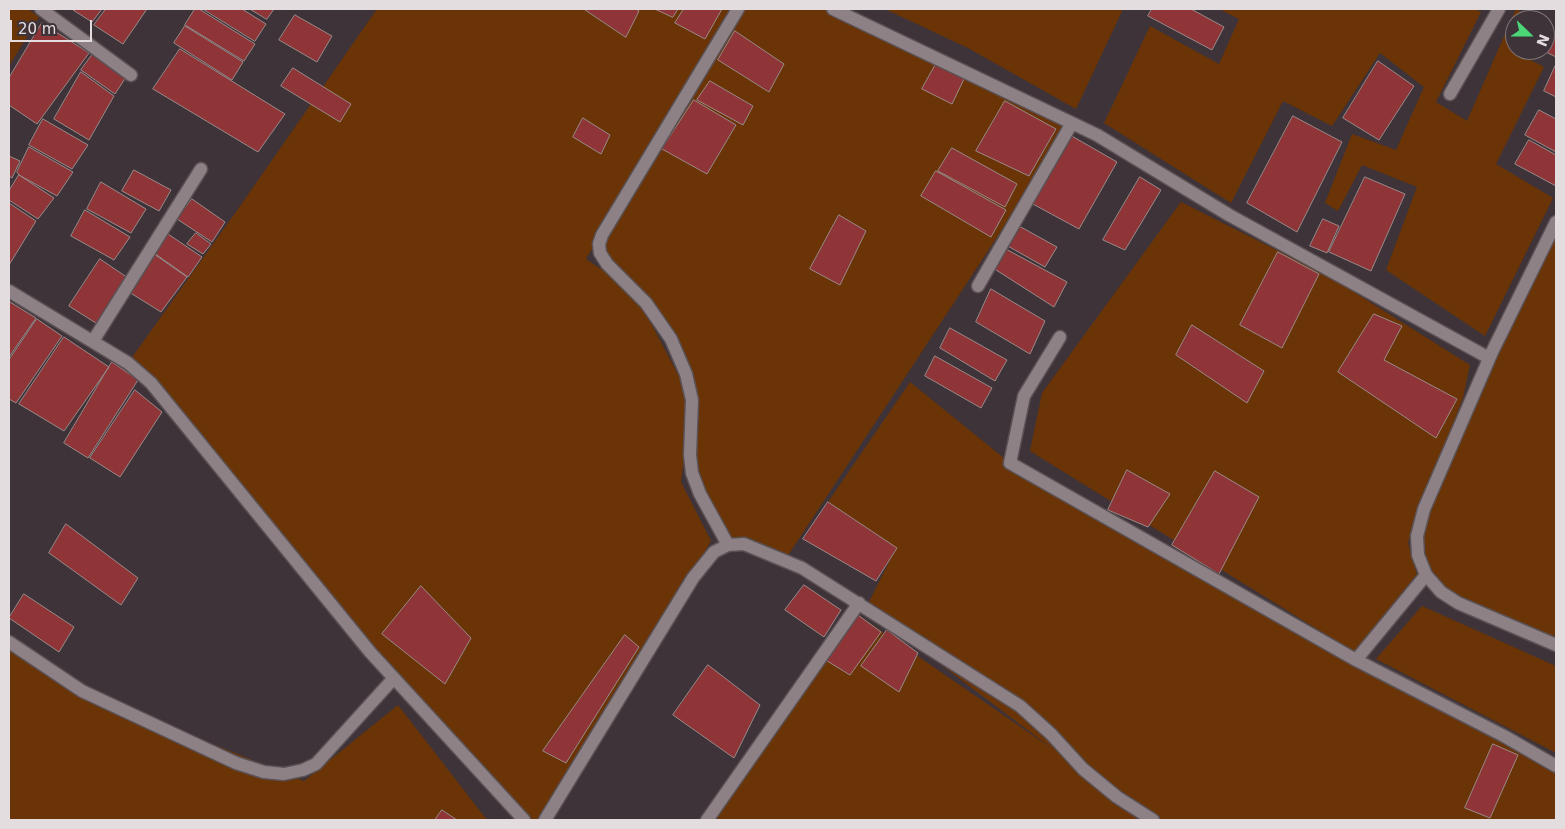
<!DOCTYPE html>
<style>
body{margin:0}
#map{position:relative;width:1565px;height:829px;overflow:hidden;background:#3e3338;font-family:"DejaVu Sans",sans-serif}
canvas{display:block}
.frame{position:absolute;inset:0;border:10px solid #e4dde0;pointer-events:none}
.north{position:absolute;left:1505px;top:10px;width:50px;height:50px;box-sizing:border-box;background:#3e3338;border:1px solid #80777b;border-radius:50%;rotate:112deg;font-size:14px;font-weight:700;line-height:20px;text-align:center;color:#e4dde0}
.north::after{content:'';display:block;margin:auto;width:18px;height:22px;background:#4bd677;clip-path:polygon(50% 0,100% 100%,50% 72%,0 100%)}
.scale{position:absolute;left:10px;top:20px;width:82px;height:22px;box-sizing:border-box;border:2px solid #e4dde0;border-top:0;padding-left:6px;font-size:15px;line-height:18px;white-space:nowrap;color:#e4dde0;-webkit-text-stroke:4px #3e3338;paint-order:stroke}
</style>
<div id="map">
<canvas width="1565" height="829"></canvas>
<div class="frame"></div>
<div class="north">N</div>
<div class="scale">20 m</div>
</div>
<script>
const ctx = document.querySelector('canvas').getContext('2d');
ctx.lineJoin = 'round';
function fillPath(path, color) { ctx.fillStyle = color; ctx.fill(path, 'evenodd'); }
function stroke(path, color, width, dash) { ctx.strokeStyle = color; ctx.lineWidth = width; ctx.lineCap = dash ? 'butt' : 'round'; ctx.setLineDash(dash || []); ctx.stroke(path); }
fillPath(new Path2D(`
 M9 9H28L39 17 9 66Z
 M377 9H833L1072 123 787 557 728 545 690 455 699 423 692 401 681 482 711 541 545 820H524L128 363 238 209ZM725 28 599 244 631 289 586 259ZM635 293 646 303 685 356 691 399Z
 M885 9H1123L1076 109 968 48Z
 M1219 9H1474L1481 12 1436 102 1467 121 1516 9 1537 20H1515V50H1527L1523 56 1544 67 1496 164 1553 198 1485 336 1386 270 1417 187 1362 165 1338 211 1325 203 1352 134 1396 150 1424 87 1380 53 1332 126 1283 101 1231 203 1104 123 1150 26 1219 64 1239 19Z
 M1181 202 1330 277 1470 365 1463 398 1408 542 1417 574 1354 652 1030 451 1042 393Z
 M1556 223V645L1458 603 1418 555 1417 536Z
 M910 382 1010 463 1556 773V820H709L858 615 1054 750 866 608 896 548 828 502Z
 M1422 606 1556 666V753L1376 659Z
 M9 642 82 691 304 781 398 705 487 820H9Z`), '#6a3407');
const building = new Path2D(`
 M73 9H102L92 22 73 10Z
 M106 9H147L123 44 94 25Z
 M195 9H199L255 44 244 61 185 25Z
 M203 9H242L266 24 255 41Z
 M250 9H274L267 19Z
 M584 9H636L639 11 626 37Z
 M655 9H678L673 17Z
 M684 9H722L705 39 675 23Z
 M1152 9H1191L1224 27 1212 50 1148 16Z
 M295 15 332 36 317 62 279 40Z
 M42 23 89 53 37 124 9 105V78Z
 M185 26 243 62 232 80 174 43Z
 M735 31 784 64 769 92 718 60Z
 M1549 32 1556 36V57L1542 50H1545V39Z
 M180 49 285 114 258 152 153 89Z
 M95 51 128 74 115 94 81 70Z
 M1378 61 1414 86 1379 140 1343 118Z
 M936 64 964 79 952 104 922 89Z
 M1556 64V97L1544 91Z
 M293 68 351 104 340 122 281 86Z
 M81 72 114 96 89 140 54 119Z
 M710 81 753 106 743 125 697 100Z
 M694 100 736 125 707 174 662 149Z
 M1005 101 1056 129 1029 176 976 151Z
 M1539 110 1556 119V152L1525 135Z
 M1293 116 1342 142 1297 232 1247 203Z
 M583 118 610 135 601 154 573 137Z
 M43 119 88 145 72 169 29 145Z
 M1070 135 1117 162 1079 229 1031 203Z
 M1529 140 1556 155V186L1515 164Z
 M29 147 73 172 57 196 19 175 17 172Z
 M952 148 1017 184 1005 207 938 171Z
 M9 156 20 161 12 178 9 176Z
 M134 170 171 190 159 211 122 191Z
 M936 171 1006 210 991 237 921 196Z
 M19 175 54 198 38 219 9 200V191Z
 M1140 177 1161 190 1125 250 1103 240Z
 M1365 177 1405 194 1371 271 1329 252Z
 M101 182 146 209 131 233 87 209Z
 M192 199 225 222 212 242 177 219Z
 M9 203 36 221 9 265Z
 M85 210 130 237 114 260 71 236Z
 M839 215 866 231 840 285 810 269Z
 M1323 219 1339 226 1327 253 1310 246Z
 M1019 226 1057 247 1045 267 1006 245Z
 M196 233 211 244 203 254 187 244Z
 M168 234 202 257 188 277 154 253Z
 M1004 248 1067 282 1054 307 993 268Z
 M1278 252 1319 274 1282 348 1240 325Z
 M154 254 187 277 161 312 129 292Z
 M100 259 128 278 99 325 69 306Z
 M991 289 1045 321 1030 354 976 322Z
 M10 302 36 318 9 357V303Z
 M1374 314 1402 326 1384 360 1457 399 1436 438 1338 372Z
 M37 319 62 336 16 403 9 399V360Z
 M1192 325 1264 371 1247 403 1176 355Z
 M950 328 1007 360 995 381 940 348Z
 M64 337 109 367 64 431 19 404Z
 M935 356 992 388 981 408 925 376Z
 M112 362 138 380 88 458 64 443Z
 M135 390 162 412 120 477 90 458Z
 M1127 470 1170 494 1148 527 1108 510Z
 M1215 471 1259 497 1219 574 1172 545Z
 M828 502 897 548 876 581 803 539Z
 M66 524 138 578 121 605 49 553Z
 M804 585 841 610 824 637 785 610Z
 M421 586 471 638 445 684 382 634Z
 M24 594 74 627 59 652 9 618Z
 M858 615 881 632 850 675 824 659Z
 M887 630 918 653 899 692 861 666Z
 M625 635 639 647 566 763 543 751Z
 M708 665 760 705 734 758 673 715Z
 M1493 744 1518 755 1490 818 1465 808Z
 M442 810 457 820H435Z`);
fillPath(building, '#8f3437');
stroke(building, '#998a8a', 1);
const lane = new Path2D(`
 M1450 94 1499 9`);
const street = new Path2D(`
 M41 9 131 75
 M833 9 1097 135 1229 215 1489 358
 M1556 222 1492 352 1424 509 1417 536 1418 555 1426 575 1441 592 1458 603 1556 645
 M978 286 1072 123
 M9 291 128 363 151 383 370 652 524 820
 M1060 337 1024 396 1010 463 1356 660 1504 736 1556 766
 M93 341 201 169
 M728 545 700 494 692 473 690 455 692 400 686 374 671 339 646 303 607 264 600 253 599 244 602 235 738 9
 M9 642 82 691 236 763 264 772 284 774 303 770 316 764 394 678
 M1356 660 1426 575
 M545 820 693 578 714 552 728 545 744 544 802 568 1020 706 1051 734 1083 769 1117 797 1153 820
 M707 820 859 603`);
stroke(lane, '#5a5155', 15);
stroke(street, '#5a5155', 15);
stroke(lane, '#8d8186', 12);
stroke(street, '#8d8186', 12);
</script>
